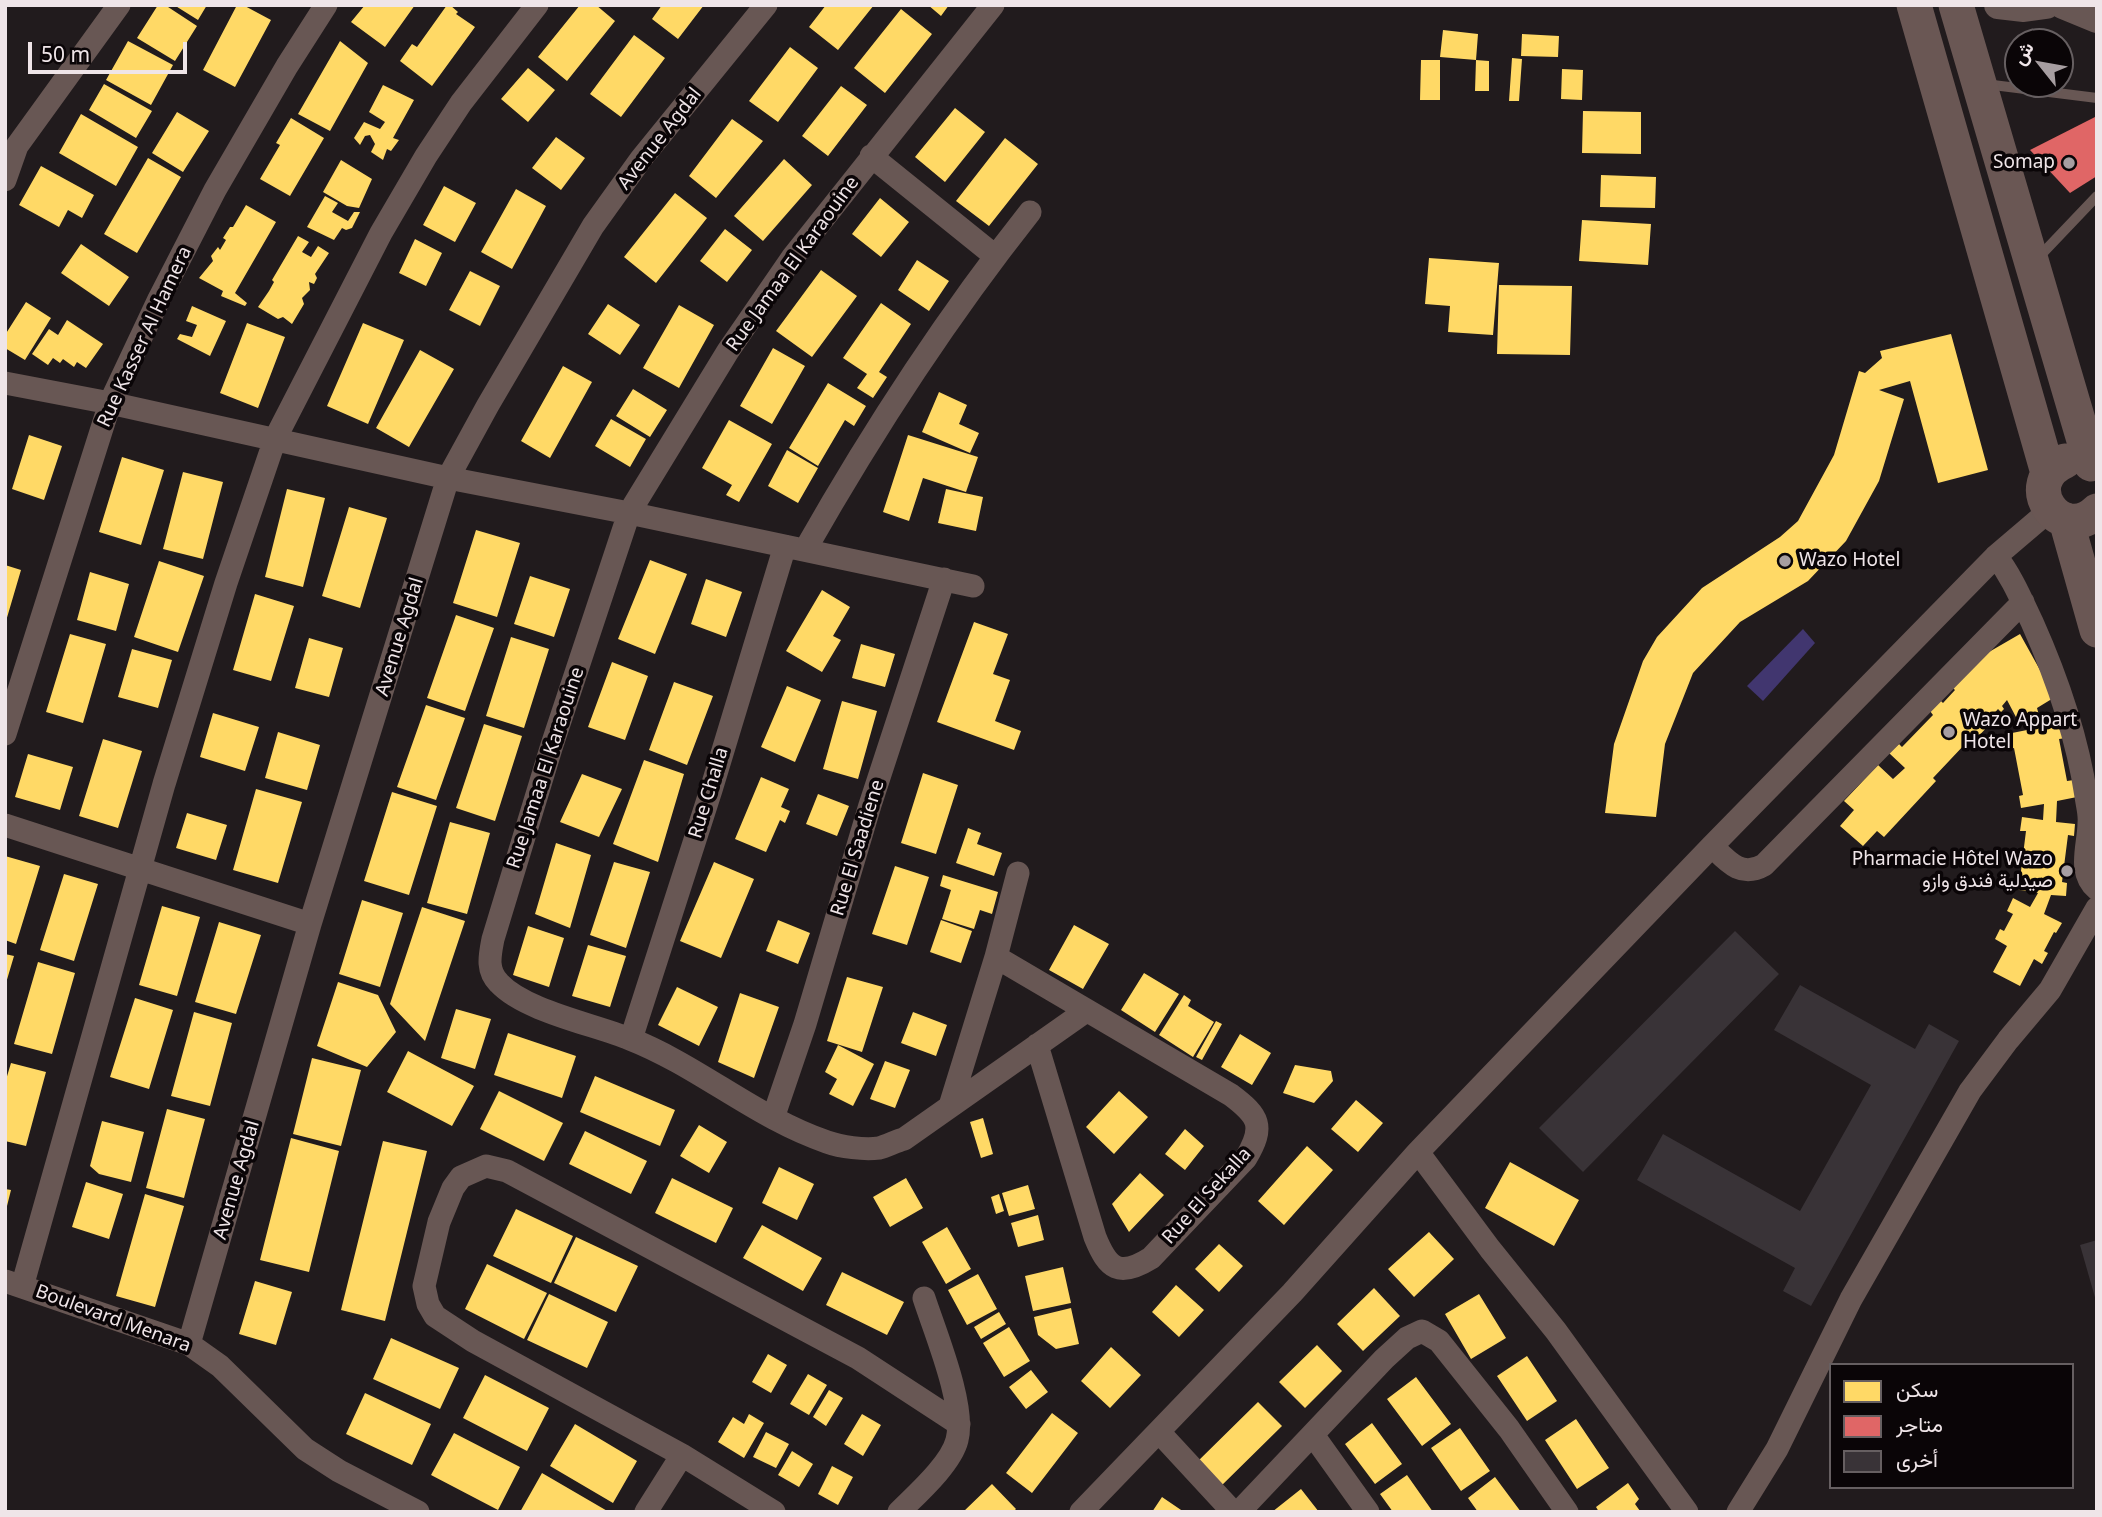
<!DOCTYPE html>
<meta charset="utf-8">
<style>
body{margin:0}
#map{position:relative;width:2102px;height:1517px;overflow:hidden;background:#211b1d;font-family:"Noto Sans",Vazirmatn,sans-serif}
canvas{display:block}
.frame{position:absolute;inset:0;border:7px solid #efe5e8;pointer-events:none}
.legend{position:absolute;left:1829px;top:1363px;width:245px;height:126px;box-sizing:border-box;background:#0a0507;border:2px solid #665f61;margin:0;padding:9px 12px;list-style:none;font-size:21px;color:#efe5e8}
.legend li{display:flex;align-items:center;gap:14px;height:35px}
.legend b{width:35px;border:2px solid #665f61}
.north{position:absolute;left:2004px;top:28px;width:70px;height:70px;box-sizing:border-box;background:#0a0507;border:2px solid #665f61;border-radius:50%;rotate:301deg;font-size:19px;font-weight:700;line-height:28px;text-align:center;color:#efe5e8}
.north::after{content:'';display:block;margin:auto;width:24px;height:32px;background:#a79ea1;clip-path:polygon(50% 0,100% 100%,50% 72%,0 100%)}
.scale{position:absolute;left:28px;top:42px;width:159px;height:32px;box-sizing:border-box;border:4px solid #efe5e8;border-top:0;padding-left:9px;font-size:21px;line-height:24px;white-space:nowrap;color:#efe5e8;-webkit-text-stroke:5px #0a0507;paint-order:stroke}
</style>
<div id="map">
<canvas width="2102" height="1517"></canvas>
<div class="frame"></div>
<ul class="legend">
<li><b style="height:19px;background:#ffd966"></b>سكن</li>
<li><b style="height:19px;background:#e06666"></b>متاجر</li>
<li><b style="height:19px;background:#393337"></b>أخرى</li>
</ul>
<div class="north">ش</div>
<div class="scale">50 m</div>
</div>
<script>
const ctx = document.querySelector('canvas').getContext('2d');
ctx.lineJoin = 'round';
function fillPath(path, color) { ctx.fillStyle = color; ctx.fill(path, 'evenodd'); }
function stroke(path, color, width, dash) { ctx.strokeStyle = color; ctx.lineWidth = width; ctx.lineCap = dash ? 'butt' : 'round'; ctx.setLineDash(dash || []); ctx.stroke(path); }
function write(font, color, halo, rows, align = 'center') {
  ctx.font = font + ' "Noto Sans",Vazirmatn,sans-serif'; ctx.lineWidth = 7; ctx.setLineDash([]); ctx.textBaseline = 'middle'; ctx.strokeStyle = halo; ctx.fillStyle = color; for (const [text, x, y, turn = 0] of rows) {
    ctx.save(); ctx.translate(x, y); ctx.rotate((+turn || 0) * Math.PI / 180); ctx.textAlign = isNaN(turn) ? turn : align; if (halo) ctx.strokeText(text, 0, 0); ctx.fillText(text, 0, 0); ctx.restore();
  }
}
fillPath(new Path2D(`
 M1803 629 1815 643 1763 701 1747 686Z`), '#41366f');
fillPath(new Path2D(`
 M158 5H165L197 26 175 61 137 38Z
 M174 5H207L198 20Z
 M237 5H243L271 20 235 87 203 70Z
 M365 5H415L385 47 351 22Z
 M447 5H450L458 12 456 14 475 27 432 86 400 61 412 44 417 47Z
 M580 5H596L615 21 567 81 538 57Z
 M662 5H704L678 39 652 19Z
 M826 5H874L838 50 809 27Z
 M928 5H949L941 16Z
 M901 9 932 34 885 93 854 68Z
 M1443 30 1478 34 1476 60 1440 57Z
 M1522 34 1559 36 1558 57 1521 56Z
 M634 35 665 58 621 117 590 94Z
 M128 41 173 65 151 105 106 80Z
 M340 41 368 63 330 131 298 114Z
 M790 47 818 68 778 122 749 101Z
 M1512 58 1522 59 1519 101H1509Z
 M1421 60H1440V100H1420Z
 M1476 60 1489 61V91H1475Z
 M528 68 555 90 528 122 501 99Z
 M1562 69 1583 70 1582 100 1561 99Z
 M104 84 152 111 136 138 89 110Z
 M383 85 414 100 393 138 399 140 391 151 387 149 383 160 371 152 375 144 370 135 365 136 360 145 354 138 364 122 380 129 385 122 369 112Z
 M841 86 867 105 828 156 802 136Z
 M955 108 985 132 945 182 915 157Z
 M1583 111 1641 112V154L1582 153Z
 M177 112 209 131 183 172 152 153Z
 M81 114 138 147 116 186 59 153Z
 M291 118 324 138 290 196 260 179 280 145 276 143Z
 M732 119 763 141 716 198 689 176Z
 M556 137 585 158 561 190 532 168Z
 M1005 138 1038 164 989 226 956 201Z
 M148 158 181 177 137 253 104 234Z
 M784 159 812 185 763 241 734 216Z
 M341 160 372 179 359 208 347 206 323 192Z
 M41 166 94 195 82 218 68 210 59 227 19 205Z
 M1601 175 1656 177 1655 208 1600 207Z
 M444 186 476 203 455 242 423 225Z
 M516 189 546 206 512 269 481 252Z
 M675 193 707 218 656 283 624 257Z
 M325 196 338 203 332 212 348 221 354 212H360L352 228 346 230 342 228 334 240 307 227Z
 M880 198 909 222 881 257 852 234Z
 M246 205 276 222 235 293 247 303 245 306 221 296 223 291 199 278 213 261 211 256 218 247 220 250 226 240 223 238 230 227H233Z
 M1582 220 1651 224 1648 265 1579 261Z
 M725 229 752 250 727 282 700 261Z
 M298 236 309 242 302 252 311 257 318 246 329 253 315 274 317 278 314 284 309 282 310 290 302 298 304 304 292 324 283 317 278 319 258 307 269 291 274 282 272 280Z
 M415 239 442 253 426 286 399 273Z
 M81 244 129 277 109 306 61 273Z
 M1429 258 1499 263 1493 335 1448 332 1450 306 1425 304Z
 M917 260 949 281 929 311 898 290Z
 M821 270 857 296 812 357 776 331Z
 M470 271 500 286 480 326 449 310Z
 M1499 285 1572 286 1570 355 1497 354Z
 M26 302 51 318 25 360 5 348V335Z
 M881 303 911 324 879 372 887 377 873 398 857 388 867 374 843 358Z
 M608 304 640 325 620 355 588 334Z
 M679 305 714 325 679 388 643 368Z
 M192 306 226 321 210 356 177 339 180 334 192 337 197 325 186 321Z
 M67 320 103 344 86 368 77 362 74 367 63 359 60 363 53 358 48 365 32 354 49 329 58 335Z
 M247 323 285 337 258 408 220 393Z
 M363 323 404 340 368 424 327 406Z
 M1951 334 1988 470 1938 483 1910 381 1879 390 1904 399 1879 481 1846 541 1808 581 1740 622 1693 673 1665 744 1656 817 1605 813 1614 744 1643 661 1657 637 1702 588 1780 537 1798 521 1834 455 1859 371 1865 373 1882 358 1880 351Z
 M773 348 805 366 772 424 740 406Z
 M420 350 454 369 409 447 376 428Z
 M563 366 592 382 550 458 521 441Z
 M828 383 866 406 854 426 845 420 818 466 789 448Z
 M633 389 667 410 650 437 616 416Z
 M939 392 967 405 959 424 979 433 970 453 922 432Z
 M611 419 646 439 630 467 595 446Z
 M729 420 772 444 739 502 726 495 732 485 702 468Z
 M29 435 62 446 44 500 12 489Z
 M908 435 978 457 966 492 923 478 909 521 883 512Z
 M787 450 818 468 798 503 768 486Z
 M122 457 164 470 141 545 99 532Z
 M183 472 223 482 203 559 163 549Z
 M287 489 325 498 303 587 265 577Z
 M946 489 983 497 976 531 938 523Z
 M349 507 387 518 360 608 322 596Z
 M476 530 520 543 497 617 453 603Z
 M650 560 687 574 655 654 618 639Z
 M159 561 204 576 178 652 134 637Z
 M5 565 21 570 6 621H5Z
 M90 572 129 584 116 631 77 620Z
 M530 576 570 589 554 637 514 624Z
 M706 579 742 592 726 637 691 624Z
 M822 590 850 607 833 636 841 640 822 672 786 651Z
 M255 594 294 606 271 681 233 670Z
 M456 615 494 628 465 711 427 698Z
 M974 622 1008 634 993 674 1010 680 995 721 1021 731 1014 750 937 722Z
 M70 634 106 644 83 723 46 712Z
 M2020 634 2055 697 2037 708 2042 727 2063 723 2066 738 2059 739 2067 781 2074 780 2077 797 2057 801 2056 822 2075 824 2074 836 2068 835 2062 882 2067 883 2066 896 2051 895 2044 914 2062 923 2056 933 2054 932 2044 951 2048 953 2042 964 2034 959 2020 986 1993 972 2007 946 1995 939 2000 929 2004 931 2013 914 2007 911 2013 898 2030 907 2038 893 2013 889 2014 878 2020 879 2026 831H2020L2022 817 2043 820 2044 804 2021 808 2019 796 2023 795 2014 748 2010 749 2007 734 2027 730 2023 715 2017 719 2007 700 2002 706 2004 709 2001 712 1998 709 1989 719 1992 722 1969 746 1966 743 1933 778 1936 781 1884 837 1877 831 1863 846 1840 826 1854 810 1844 801 1878 765 1893 779 1905 768 1889 753 1899 744 1902 747 1933 715 1930 711 1940 700 1943 703 1955 690 1952 687 1982 656Z
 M511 637 549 649 524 728 486 716Z
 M309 638 343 648 329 697 295 688Z
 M861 644 895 654 885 687 852 678Z
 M132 649 172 660 158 708 118 697Z
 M612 662 648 676 625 740 588 727Z
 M674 682 713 696 687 765 649 750Z
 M787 686 821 700 795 762 761 747Z
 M842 701 877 711 858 779 823 769Z
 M426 705 465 718 436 800 397 787Z
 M213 713 259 727 245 771 200 757Z
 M484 724 522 736 495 821 456 808Z
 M278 732 320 745 307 790 265 778Z
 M103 739 142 751 118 828 79 816Z
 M28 754 73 767 60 810 15 797Z
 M644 760 684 774 658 862 613 844Z
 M923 773 958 785 936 854 901 843Z
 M582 774 622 789 599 837 560 822Z
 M761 777 789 789 781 807 790 811 785 823 780 820 766 852 735 839Z
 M256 789 302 802 278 883 233 870Z
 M392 792 437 806 409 895 364 881Z
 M818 794 849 806 837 836 806 824Z
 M187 813 227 825 216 860 176 848Z
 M450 822 490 833 467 914 427 903Z
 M968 828 981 833 977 844 1002 853 994 876 956 863Z
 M556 843 591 855 570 928 535 914Z
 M5 856 40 866 16 944 5 940Z
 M614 862 650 872 626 948 590 935Z
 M714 862 754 879 721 958 680 941Z
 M895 866 929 877 907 945 872 934Z
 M64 874 98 884 74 961 40 950Z
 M943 875 998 892 992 914 980 910 974 929 942 919 951 890 940 886Z
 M362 900 403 913 380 987 339 974Z
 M162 906 200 917 177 996 139 985Z
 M422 907 465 921 425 1041 390 1004Z
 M778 920 810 933 798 964 766 951Z
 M941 920 972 931 961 963 930 952Z
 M219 922 261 935 236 1014 195 1002Z
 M1074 925 1109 944 1083 989 1049 970Z
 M528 926 564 938 549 987 513 975Z
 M588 945 626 956 610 1007 572 996Z
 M5 954 14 956 6 983H5Z
 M38 962 75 973 52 1054 14 1044Z
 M1144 973 1179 994 1155 1032 1121 1010Z
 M847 977 883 987 862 1052 827 1041Z
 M338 982 378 995 396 1032 367 1067 317 1046Z
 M677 987 718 1007 699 1046 658 1025Z
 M740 993 779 1007 754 1078 718 1062Z
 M1184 995 1191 1000 1188 1006 1214 1022 1193 1057 1159 1035Z
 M135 998 173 1010 149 1089 110 1077Z
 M456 1009 491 1019 475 1069 441 1058Z
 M194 1012 232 1023 210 1106 171 1096Z
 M913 1012 947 1025 936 1056 901 1043Z
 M1216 1021 1222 1024 1202 1060 1196 1057Z
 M508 1033 576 1056 562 1098 494 1075Z
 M1240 1034 1271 1053 1252 1085 1221 1067Z
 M838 1045 874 1064 853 1106 829 1094 837 1079 825 1072Z
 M408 1051 474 1086 452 1126 387 1092Z
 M312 1058 361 1070 341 1146 293 1134Z
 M885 1061 910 1070 895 1108 870 1099Z
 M11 1063 46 1072 26 1146 5 1141V1083Z
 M1295 1065 1331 1071 1333 1081 1314 1103 1283 1093Z
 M595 1076 675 1110 660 1146 580 1112Z
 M499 1091 563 1123 544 1161 480 1129Z
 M1119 1091 1148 1117 1114 1154 1086 1127Z
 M1356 1100 1383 1123 1358 1152 1331 1129Z
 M167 1109 205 1119 184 1198 146 1188Z
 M983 1118 993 1154 981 1158 970 1122Z
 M102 1121 144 1132 131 1182 99 1174 90 1166Z
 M699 1125 727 1142 709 1173 680 1156Z
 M1185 1129 1204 1146 1185 1170 1165 1154Z
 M585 1131 647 1161 631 1194 569 1164Z
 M291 1138 339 1151 309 1272 260 1260Z
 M383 1141 427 1151 385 1321 341 1310Z
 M1307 1146 1333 1170 1284 1225 1258 1201Z
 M1510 1162 1579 1200 1554 1246 1485 1208Z
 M779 1167 814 1184 797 1220 762 1203Z
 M1140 1173 1164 1195 1129 1232 1112 1204Z
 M672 1178 733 1208 716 1243 655 1213Z
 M906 1178 923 1208 890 1227 873 1197Z
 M86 1182 123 1194 109 1239 72 1227Z
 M1028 1185 1035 1209 1009 1216 1002 1193Z
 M5 1189 11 1190 6 1210H5Z
 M145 1194 184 1206 155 1307 116 1296Z
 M999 1194 1004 1211 996 1214 991 1197Z
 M516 1209 573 1236 551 1283 493 1256Z
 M1038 1215 1044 1240 1018 1247 1011 1223Z
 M762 1225 822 1258 803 1291 743 1258Z
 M947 1227 971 1269 946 1284 922 1242Z
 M1429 1232 1454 1259 1414 1297 1388 1269Z
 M576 1237 638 1266 616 1312 554 1283Z
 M1219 1244 1243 1266 1219 1292 1195 1269Z
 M487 1264 547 1293 524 1339 465 1309Z
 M1063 1267 1071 1303 1033 1311 1025 1276Z
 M842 1272 904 1302 887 1335 826 1305Z
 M978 1274 997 1309 967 1325 948 1290Z
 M255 1281 292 1292 276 1345 239 1334Z
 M1176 1285 1204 1310 1179 1337 1152 1312Z
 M1374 1288 1400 1316 1363 1351 1337 1324Z
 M549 1294 608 1322 587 1368 527 1340Z
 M1479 1294 1506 1338 1471 1359 1445 1314Z
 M1071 1308 1079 1344 1056 1349 1038 1335 1034 1317Z
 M999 1312 1006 1324 981 1339 974 1327Z
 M1009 1327 1030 1361 1004 1377 983 1343Z
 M391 1338 459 1368 440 1409 373 1379Z
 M1317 1345 1342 1371 1305 1408 1279 1382Z
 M1111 1347 1141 1375 1110 1408 1081 1381Z
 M768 1354 787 1365 771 1393 752 1382Z
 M1527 1356 1557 1401 1527 1421 1497 1376Z
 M1031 1370 1048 1392 1026 1409 1009 1387Z
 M808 1374 827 1385 809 1415 790 1404Z
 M485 1375 549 1408 527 1451 463 1418Z
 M1416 1377 1451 1424 1422 1446 1387 1399Z
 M829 1390 843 1398 826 1426 813 1417Z
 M365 1393 431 1424 412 1465 346 1434Z
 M1258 1402 1282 1426 1218 1489 1194 1465Z
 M1052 1413 1078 1433 1032 1493 1006 1473Z
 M749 1414 764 1423 744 1458 718 1442 733 1417 744 1424Z
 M862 1414 881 1425 863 1456 844 1444Z
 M1576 1419 1609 1468 1577 1489 1545 1440Z
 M1372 1423 1402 1464 1375 1484 1345 1444Z
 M575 1424 637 1461 613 1503 550 1466Z
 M1460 1428 1490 1471 1461 1491 1431 1448Z
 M766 1432 789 1444 776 1468 753 1457Z
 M454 1433 520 1467 498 1510 431 1475Z
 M792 1451 813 1464 799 1487 778 1475Z
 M832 1466 853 1477 838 1505 818 1494Z
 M542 1473 609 1512H520Z
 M1407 1475 1433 1512H1393L1380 1494Z
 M1495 1477 1521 1512H1478L1468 1498Z
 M1628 1483 1639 1499 1635 1504 1640 1511 1599 1512 1596 1507Z
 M992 1484 1016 1509 1013 1512H963Z
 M1301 1489 1319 1512H1272Z
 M1162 1497 1184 1512H1152Z`), '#ffd966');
fillPath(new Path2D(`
 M2097 116V176L2070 193 2030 150Z`), '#e06666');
fillPath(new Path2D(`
 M1735 931 1779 974 1583 1172 1539 1128Z
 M1800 985 1915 1049 1929 1024 1959 1041 1811 1306 1783 1291 1795 1268 1637 1180 1663 1134 1800 1211 1871 1085 1774 1030Z
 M2097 1240V1301H2096L2080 1245Z`), '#393337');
stroke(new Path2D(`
 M1985 84 2097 98
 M2038 258 2097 196`), '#685754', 10);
stroke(new Path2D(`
 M993 5 792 258 728 351 629 513 552 745 493 939C490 955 486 970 499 983 525 1011 593 1024 630 1039 699 1066 756 1118 827 1142 841 1147 864 1150 879 1148 887 1146 896 1141 904 1139L1086 1011
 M871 156 995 256
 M5 180 17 146 119 5
 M5 383 110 403 448 478 629 513 973 586
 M805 550C872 432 946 318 1030 212
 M1996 556C2012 577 2021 599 2032 622 2057 678 2077 735 2086 796 2087 805 2090 814 2089 823 2089 845 2077 872 2097 889
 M5 734 110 403 159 299 215 190 287 66 326 5
 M5 825 310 924
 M1712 846C1728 862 1741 878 1764 865L2023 602
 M996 957 1231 1095C1259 1116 1265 1126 1246 1158L1151 1258C1119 1278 1108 1269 1095 1237L1037 1045
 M631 1039 711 790 785 546
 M950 1106 996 957 1018 873
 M773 1118 805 1024 870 805 944 579
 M1418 1152 1490 1249 1556 1331 1687 1512
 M5 1281 189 1344 220 1366 305 1449 339 1471 418 1512
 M22 1287 164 784 226 583 275 439 381 233 426 156 461 103 537 5
 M189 1344 310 924 448 478 488 405 593 226 641 159 766 5
 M1159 1432 1233 1512
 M1313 1435 1368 1512
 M646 1512 682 1455
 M774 1512 682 1455 473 1341 435 1316 428 1304 424 1286 439 1222 453 1188 461 1177 486 1166 507 1171 858 1358 959 1424
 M899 1512C917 1494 951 1464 957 1440 966 1406 935 1332 924 1298
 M1081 1512 1292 1293 1418 1152 1712 846 1996 556 2050 510
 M1239 1512 1384 1359 1407 1338 1422 1331 1439 1341 1509 1429 1567 1512
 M1738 1512 1777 1449 1851 1299 1970 1091 2008 1040 2050 990 2097 908`), '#685754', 23);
stroke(new Path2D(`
 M1998 5 2024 8 2046 5
 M2063 5 2097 19`), '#685754', 28);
stroke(new Path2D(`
 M1914 5 2048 473
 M1956 5 2091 464
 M2065 461C2016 483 2061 546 2097 511
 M2066 520 2097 630`), '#6a5754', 35);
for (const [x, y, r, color] of [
 [2069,163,7,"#a79ea1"],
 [1785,561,7,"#a79ea1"],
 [1949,732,7,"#a79ea1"],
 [2067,871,7,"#a79ea1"]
]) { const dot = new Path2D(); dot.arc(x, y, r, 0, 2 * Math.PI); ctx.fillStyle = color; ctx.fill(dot); stroke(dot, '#0a0507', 2.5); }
write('19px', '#efe5e8', '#0a0507', [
 ["Avenue Agdal",660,139,-52],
 ["Rue Jamaa El Karaouine",793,264,-54],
 ["Rue Kasser Al Hamera",145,337,-65],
 ["Avenue Agdal",400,637,-73],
 ["Rue Jamaa El Karaouine",546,768,-72],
 ["Rue Challa",709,793,-73],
 ["Rue El Saadiene",858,848,-73],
 ["Avenue Agdal",237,1180,-74],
 ["Rue El Sekalla",1207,1196,-48],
 ["Boulevard Menara",113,1319,20]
]);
write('19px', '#efe5e8', '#0a0507', [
 ["Somap",2055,163],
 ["Wazo Hotel",1799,561,"left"],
 ["Wazo Appart",1963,721,"left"],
 ["Hotel",1963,743,"left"],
 ["Pharmacie Hôtel Wazo",2053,860],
 ["صيدلية فندق وازو",2053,882]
], 'right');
</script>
